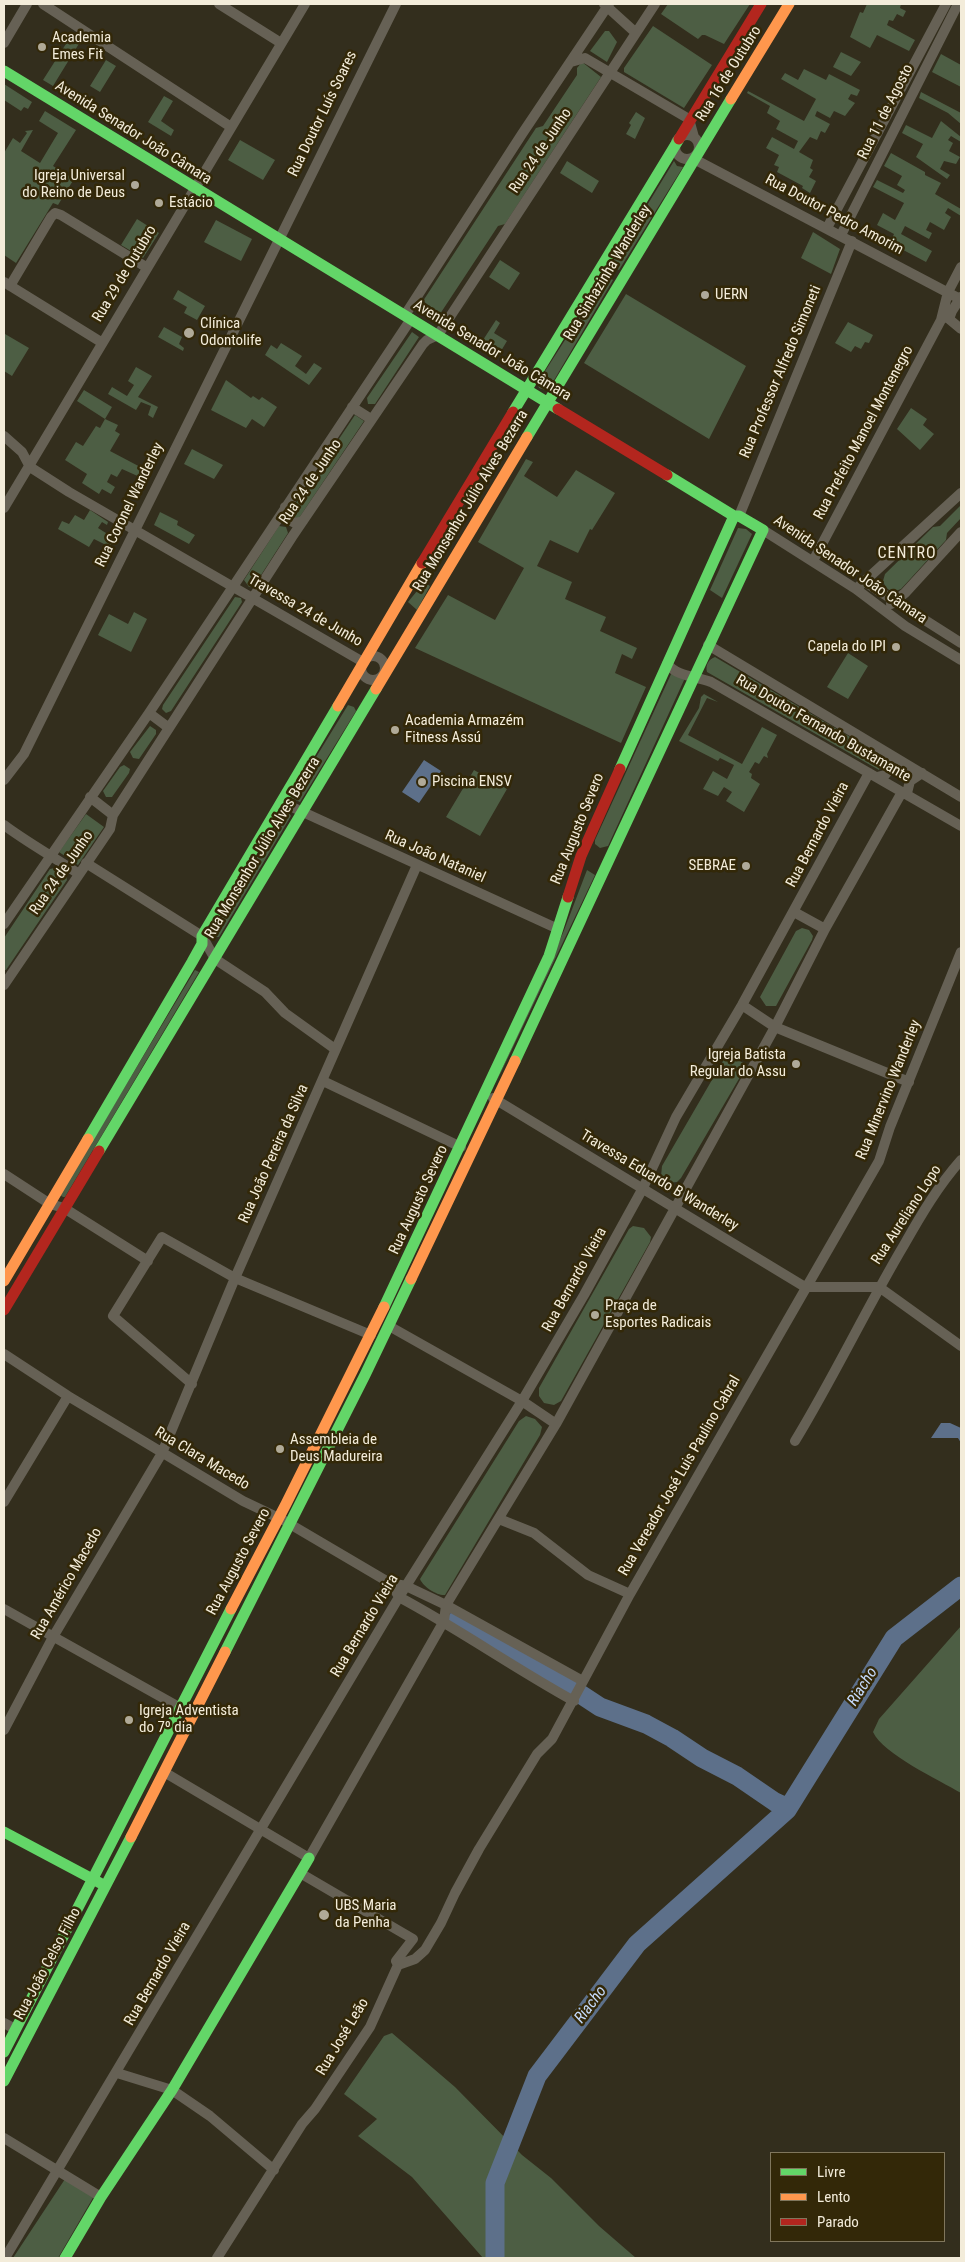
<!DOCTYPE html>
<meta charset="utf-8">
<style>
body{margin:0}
#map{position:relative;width:965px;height:2262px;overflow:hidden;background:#332e1d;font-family:"Roboto Condensed",sans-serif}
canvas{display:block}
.frame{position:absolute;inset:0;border:5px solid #f3ecda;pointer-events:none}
.legend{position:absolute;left:770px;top:2152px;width:175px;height:90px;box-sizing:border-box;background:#332808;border:1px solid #80765c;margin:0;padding:6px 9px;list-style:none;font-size:15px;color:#f3ecda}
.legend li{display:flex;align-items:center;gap:10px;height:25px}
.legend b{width:25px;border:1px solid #80765c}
</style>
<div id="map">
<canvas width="965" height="2262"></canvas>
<div class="frame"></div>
<ul class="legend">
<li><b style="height:6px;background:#63d668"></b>Livre</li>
<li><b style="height:6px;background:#ff974d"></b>Lento</li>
<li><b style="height:6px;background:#b3261e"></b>Parado</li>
</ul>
</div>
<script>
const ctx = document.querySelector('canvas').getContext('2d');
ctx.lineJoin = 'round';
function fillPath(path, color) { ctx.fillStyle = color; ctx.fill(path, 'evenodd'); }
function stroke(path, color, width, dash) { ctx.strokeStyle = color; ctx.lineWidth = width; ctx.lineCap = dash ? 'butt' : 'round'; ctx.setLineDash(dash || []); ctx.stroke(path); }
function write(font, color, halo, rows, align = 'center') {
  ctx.font = font + ' "Roboto Condensed",sans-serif'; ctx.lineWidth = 5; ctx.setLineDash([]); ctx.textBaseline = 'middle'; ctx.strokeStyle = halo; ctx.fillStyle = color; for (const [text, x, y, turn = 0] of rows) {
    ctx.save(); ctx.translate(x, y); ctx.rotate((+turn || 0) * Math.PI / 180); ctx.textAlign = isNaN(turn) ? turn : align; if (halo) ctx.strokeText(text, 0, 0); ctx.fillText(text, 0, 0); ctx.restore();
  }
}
fillPath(new Path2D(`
 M668 4H750L724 44 705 35H702L698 39 661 14Z
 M867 4H901L900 8 906 11 903 17 897 14 893 21 889 20 887 25 915 40 909 51 877 35 870 48 850 37 860 12 863 13Z
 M653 26 712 65 684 108 624 72V68Z
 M605 31H609L617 42 607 62 590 51Z
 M71 36 80 42 53 86 43 80Z
 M841 52 861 62 851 76 833 67Z
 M941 54 961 65V87L932 72Z
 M106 60 116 66 100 92 90 86Z
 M582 62 601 77 505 224 498 226 440 314 423 301 536 128 543 126 577 75V68Z
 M804 69 826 80 829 74 860 90 857 96 851 94 848 99 855 103 845 116 834 111 830 118 817 111 815 116 830 124 825 133 821 131 817 140 810 137 799 152 813 160 810 168 813 170 809 177 816 181 810 193 802 188 803 186 777 172 779 167 774 165 779 155 766 148 772 137 794 149 798 141 776 129 780 121 767 113 770 106 747 93 748 91 804 121 816 99 781 79 785 73 798 80Z
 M4 84 32 102 28 109 24 107 21 111 4 100Z
 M921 92 961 113V124L948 113 919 98Z
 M164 96 173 101 161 121 174 130 171 136 148 122Z
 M45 111 76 130 53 166 74 179 58 205 53 203 16 263 4 255V153L13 138 20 143 27 133 25 131 33 130 21 151 40 163 58 133 39 121Z
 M636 112 645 118 635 139 626 134 631 125 629 123Z
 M941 121 961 137V142L951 136 948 140 953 143 949 151 960 157 956 164 944 161 940 169 950 175 947 179 916 157 923 144 902 133 906 125 932 138Z
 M240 140 275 160 263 180 228 160Z
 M891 153 925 172V175L941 183 935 194 961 209V216L948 208 945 213 951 217 944 230 930 222 926 230 932 233 929 239 905 226 901 234 932 251 926 262 890 243 894 234 877 225 883 213 895 220 904 203 873 187 877 180 903 193 905 190 897 185 902 176 884 166Z
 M567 161 599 181 592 193 560 173Z
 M674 161 677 166 683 167 619 270 616 269 612 263Z
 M137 219 159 233 143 258 121 245Z
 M216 220 252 239 241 261 204 242Z
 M813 232 840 249 831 274 801 258Z
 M500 260 520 273 509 290 489 277Z
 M608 276 613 280 550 387 546 390 539 388 538 384 540 379 604 279Z
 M178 290 205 306 197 320 184 313 187 307 173 299Z
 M626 294 746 366 709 439 584 363Z
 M496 320 500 323 494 333 507 341 501 351 483 340Z
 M848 322 873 335 869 343 865 342 861 349 855 346 851 352 835 343Z
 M164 327 182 337 179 344 184 348 183 351 158 337Z
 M412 332 419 337 375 404H368L367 398Z
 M5 334 29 348 12 376 4 371Z
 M281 343 302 356 295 366 306 374 314 363 322 368 309 385 265 355 271 345 277 349Z
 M136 367 152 376 138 397 158 407 153 418 148 415 151 406 141 402 136 410 108 394 112 387 127 396 134 385 128 381Z
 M226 380 251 398 253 396 259 400 262 397 277 407 264 427 252 419 246 428 211 410Z
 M84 390 112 407 105 419 118 425 115 431 120 434 110 451 146 470 142 478 122 469 117 477 111 474 107 482 115 487 111 494 102 489 99 494 82 483 87 474 65 460 76 442 83 446 96 426 100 428 105 419 77 401Z
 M911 408 927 419 923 425 934 434 920 450 897 429Z
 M355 415 364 421 299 518H292L290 512Z
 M192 449 223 465 214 479 184 464Z
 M526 459 533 462 524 476 557 497 576 470 615 493 592 530 590 529 578 553 550 540 537 566 572 582 565 599 606 617 600 631 637 648 632 659 622 654 615 673 646 687 621 743 415 648 448 595 495 620 524 568 478 542Z
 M961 505V518L947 533 946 540 901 589 893 592 886 588 883 581 885 574 933 527 940 526Z
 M90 510 108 522 107 525 102 522 98 528 114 538 110 547 94 539 89 547 58 529 62 521 69 524 75 515 84 520Z
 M160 512 178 521 177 525 195 535 189 544 154 525Z
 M279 526 286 527 288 533 254 586 249 587 244 580Z
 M738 528 746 529 752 534 722 598 710 590Z
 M421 580 430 586 417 610 408 602 417 591 415 589Z
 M235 597 241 598 242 602 171 711 166 713 162 709 163 705Z
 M134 612 147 619 131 652 98 635 109 614 128 624Z
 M848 653 868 666 848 699 827 687Z
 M715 657 884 757 879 770 707 672C705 665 709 659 715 657Z
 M672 672 685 678 608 846 600 848 595 844V840Z
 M704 694 718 702 707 698 688 735 742 764 762 727 777 735 767 754 768 758 764 756 759 764 755 762 749 772 752 774 751 778 760 784 744 812 726 801 732 792 724 787 718 796 703 789 713 771 727 779 734 765 720 758 718 761 679 741 699 708 701 697Z
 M348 705 354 707 356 711 300 802 291 798Z
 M150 726 156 730V734L139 759 133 758 130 752Z
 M124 765 130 769 129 773 112 797H106L103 791 120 767Z
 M474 770 507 789 480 836 446 817Z
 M284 812 289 813 291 816 219 937H216L212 933Z
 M86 814 104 827 78 865 59 852Z
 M55 868 66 875 67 880 6 970H4V938L50 869Z
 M587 870 595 875 494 1087 563 933Z
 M802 928 809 930 813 936 812 940 776 1006H766L760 997 796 931Z
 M195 970 199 972 65 1197H63L60 1195Z
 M727 1054 747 1065 681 1178 677 1182 668 1183 661 1176 662 1166Z
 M633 1226 644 1228 651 1237 650 1242 561 1401 554 1405 544 1403 539 1396V1388L629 1229Z
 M526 1416 535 1419 542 1427 540 1435 445 1595C438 1596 423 1587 420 1579L519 1421Z
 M961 1626V1793C939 1780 883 1754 873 1732L879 1719Z
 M392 2033 455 2087 522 2155 551 2178 599 2226 636 2258H483L412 2177 358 2136 377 2119 344 2094 384 2036Z
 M65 2179 94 2196 58 2258H13Z`), '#4d5e44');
fillPath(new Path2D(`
 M424 760 441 771 419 803 402 792Z
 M941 1423H950L961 1428V1443L958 1438H931Z`), '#5d708a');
stroke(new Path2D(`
 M457 1620 559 1680 600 1707 646 1724 672 1738 702 1758 737 1776 775 1802 788 1808
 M495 2258V2183L537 2076 637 1944 787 1810 894 1638 961 1586`), '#5d708a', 19);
stroke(new Path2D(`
 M43 4 231 127
 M219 4 281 43
 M604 4 636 33
 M4 43 27 4
 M571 62 585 58 689 119 694 137
 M675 147a12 12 0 1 1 24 0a12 12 0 1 1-24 0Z
 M694 159 960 299
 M827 228 946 4
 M841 235 958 4
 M4 282 101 342
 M10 286 51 217 55 213 61 215 146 267
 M952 311 949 319 961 329
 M405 315 522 134 609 4
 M941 320 952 311 961 297
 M352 407 371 419
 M4 436 22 452 30 467 69 492 363 662
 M285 507 287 519 295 523 303 521
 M4 508 305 4
 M739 516 852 241
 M763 530 856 589 905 626 961 660
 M813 561 941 320 948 292 961 267
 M865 582 961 643
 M856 589 961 493
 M891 604 905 593 961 532
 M708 645 961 797
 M361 668a12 12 0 1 1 24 0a12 12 0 1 1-24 0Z
 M667 664C678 677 696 676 711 682L961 826
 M149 713 169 728
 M877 777 885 775C891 768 891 761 888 753
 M4 780 24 754 396 4
 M909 796 907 793 910 781 922 773
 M90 797 113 815
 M281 802 556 928
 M4 825C28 843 54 857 79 874
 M86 863 202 936 215 959 265 992 285 1013 335 1049
 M794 912 825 929
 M4 924 149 713 411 319
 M4 985 110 829 113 815 292 537 423 344 427 340 438 335 655 4
 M742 1005 775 1027 909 1082
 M323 1081 461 1147
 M493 1098 805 1287
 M4 1174 50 1204 64 1208 148 1261
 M805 1287H879
 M879 1287 961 1346
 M389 1326 522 1401 556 1424
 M4 1354 68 1396 243 1501 283 1520 390 1583 406 1586 446 1605 583 1681
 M192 1384 113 1316 162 1237 235 1278 371 1335
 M795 1441C834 1377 866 1309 904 1245 921 1215 938 1186 961 1160
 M4 1502 68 1396
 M499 1519 534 1533 588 1575 630 1594
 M396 1592 399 1597C459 1629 514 1668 574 1701
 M4 1609 179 1707
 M4 1730 53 1637 162 1453 235 1278 417 865
 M164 1772 309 1858 444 1621 446 1605 556 1424 775 1027 825 929 902 792
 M300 1873 413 1939 396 1961 398 1965
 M4 2023 15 2029
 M117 2073 172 2090 210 2116 274 2170
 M4 2138 101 2197
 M5 2258 399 1597 522 1401 584 1295 643 1188 676 1117 742 1005 869 773
 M217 2258 302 2124 315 2109 370 2027 398 1965 415 1959 425 1950 441 1923 455 1893 479 1849 537 1754 552 1739 630 1594 879 1161 890 1127 961 952`), '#666155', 10);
stroke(new Path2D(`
 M4 71 558 409
 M513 412 679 139
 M527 437 731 99
 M620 769 734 516
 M515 1061 763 530 739 516H734L667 475
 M88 1139 192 962 202 944V936L338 706
 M99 1151 376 689
 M384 1307 549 956 568 897
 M225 1652 365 1375 411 1279
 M4 1832 100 1883
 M4 2052 231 1609
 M4 2081 131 1837
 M65 2258 101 2197 172 2090 309 1858`), '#63d668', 11);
stroke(new Path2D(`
 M731 99 789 4
 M376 689 527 437
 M338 706 422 563
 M411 1279 515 1061
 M4 1281 88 1139
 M231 1609 286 1504 384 1307
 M131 1837 225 1652`), '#ff974d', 11);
stroke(new Path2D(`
 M679 139 761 4
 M558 409 667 475
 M422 563 513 412
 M568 897 581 856 620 769
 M4 1310 99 1151`), '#b3261e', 11);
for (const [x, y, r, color] of [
 [42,47,5,"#b0aa98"],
 [135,185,5,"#b0aa98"],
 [159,203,5,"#b0aa98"],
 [705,295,5,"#b0aa98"],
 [189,333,6,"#b0aa98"],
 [896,647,5,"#b0aa98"],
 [395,730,5,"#b0aa98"],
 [422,782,5,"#b0aa98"],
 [746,866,5,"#b0aa98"],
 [796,1064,5,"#b0aa98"],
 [595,1315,5,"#b0aa98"],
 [280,1449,5,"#b0aa98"],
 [129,1720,5,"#b0aa98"],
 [324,1915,6,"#b0aa98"]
]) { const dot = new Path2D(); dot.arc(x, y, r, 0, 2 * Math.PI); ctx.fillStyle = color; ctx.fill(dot); stroke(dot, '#332808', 2); }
write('15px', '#f3ecda', '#332808', [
 ["Academia",52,38],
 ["Emes Fit",52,55],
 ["Igreja Universal",125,176,"right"],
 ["do Reino de Deus",125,193,"right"],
 ["Estácio",169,203],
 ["UERN",715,295],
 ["Clínica",200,324],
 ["Odontolife",200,341],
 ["Capela do IPI",886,647,"right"],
 ["Academia Armazém",405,721],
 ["Fitness Assú",405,738],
 ["Piscina ENSV",432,782],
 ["SEBRAE",736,866,"right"],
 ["Igreja Batista",786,1055,"right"],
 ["Regular do Assu",786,1072,"right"],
 ["Praça de",605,1306],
 ["Esportes Radicais",605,1323],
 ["Assembleia de",290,1440],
 ["Deus Madureira",290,1457],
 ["Igreja Adventista",139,1711],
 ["do 7º dia",139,1728],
 ["UBS Maria",335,1906],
 ["da Penha",335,1923]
], 'left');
write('15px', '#f3ecda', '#332808', [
 ["Rua 16 de Outubro",729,74,-58],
 ["Rua 11 de Agosto",886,112,-63],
 ["Rua Doutor Luís Soares",323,114,-64],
 ["Avenida Senador João Câmara",133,133,32],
 ["Rua 24 de Junho",541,151,-56],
 ["Rua Doutor Pedro Amorim",834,215,28],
 ["Rua Sinhazinha Wanderley",608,273,-59],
 ["Rua 29 de Outubro",125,274,-59],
 ["Avenida Senador João Câmara",492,351,31],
 ["Rua Professor Alfredo Simoneti",781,372,-67],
 ["Rua Prefeito Manoel Montenegro",864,433,-62],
 ["Rua 24 de Junho",311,482,-56],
 ["Rua Monsenhor Júlio Alves Bezerra",471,501,-59],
 ["Rua Coronel Wanderley",130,505,-64],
 ["Avenida Senador João Câmara",850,570,34],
 ["Travessa 24 de Junho",305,611,30],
 ["Rua Doutor Fernando Bustamante",823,729,30],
 ["Rua Augusto Severo",578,829,-68],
 ["Rua Bernardo Vieira",818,835,-62],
 ["Rua Monsenhor Júlio Alves Bezerra",263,848,-59],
 ["Rua João Nataniel",435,857,24],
 ["Rua 24 de Junho",62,873,-55],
 ["Rua Minervino Wanderley",889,1090,-68],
 ["Rua João Pereira da Silva",274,1154,-66],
 ["Travessa Eduardo B Wanderley",659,1181,31],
 ["Rua Augusto Severo",419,1200,-65],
 ["Rua Aureliano Lopo",907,1215,-57],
 ["Rua Bernardo Vieira",575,1280,-61],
 ["Rua Clara Macedo",202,1459,31],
 ["Rua Vereador José Luis Paulino Cabral",680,1476,-60],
 ["Rua Augusto Severo",239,1562,-62],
 ["Rua Américo Macedo",67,1584,-60],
 ["Rua Bernardo Vieira",365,1626,-59],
 ["Rua João Celso Filho",48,1964,-62],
 ["Rua Bernardo Vieira",158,1974,-60],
 ["Rua José Leão",343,2037,-59]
]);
ctx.letterSpacing = '1px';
write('16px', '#f3ecda', '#332808', [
 ["CENTRO",907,554]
]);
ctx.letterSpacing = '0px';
write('italic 16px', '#c5dafb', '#332808', [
 ["Riacho",863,1687,-58],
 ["Riacho",591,2005,-53]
]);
</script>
